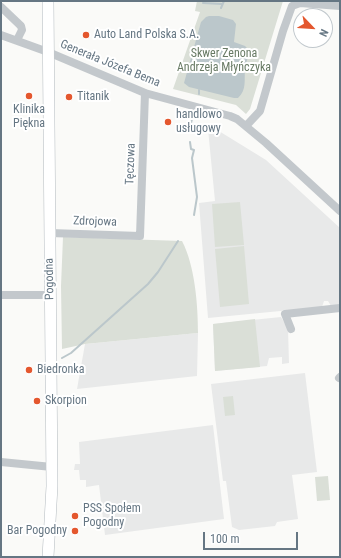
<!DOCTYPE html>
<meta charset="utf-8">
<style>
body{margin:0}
#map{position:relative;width:341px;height:558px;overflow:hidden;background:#fafaf8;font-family:"Roboto Condensed",sans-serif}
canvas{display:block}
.frame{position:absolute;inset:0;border:2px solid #657683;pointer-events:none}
.north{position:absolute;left:293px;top:8px;width:40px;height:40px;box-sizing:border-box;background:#fff;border:1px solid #c1c8cd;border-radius:50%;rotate:115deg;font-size:11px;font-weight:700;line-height:16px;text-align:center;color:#657683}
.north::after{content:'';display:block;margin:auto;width:14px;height:18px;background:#e4572e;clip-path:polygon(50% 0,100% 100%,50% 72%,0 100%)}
.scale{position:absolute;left:203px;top:532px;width:95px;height:18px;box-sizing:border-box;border:2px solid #657683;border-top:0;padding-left:5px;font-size:12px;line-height:14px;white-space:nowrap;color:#657683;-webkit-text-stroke:3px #fff;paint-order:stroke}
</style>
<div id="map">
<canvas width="341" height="558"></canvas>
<div class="frame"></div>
<div class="north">N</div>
<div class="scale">100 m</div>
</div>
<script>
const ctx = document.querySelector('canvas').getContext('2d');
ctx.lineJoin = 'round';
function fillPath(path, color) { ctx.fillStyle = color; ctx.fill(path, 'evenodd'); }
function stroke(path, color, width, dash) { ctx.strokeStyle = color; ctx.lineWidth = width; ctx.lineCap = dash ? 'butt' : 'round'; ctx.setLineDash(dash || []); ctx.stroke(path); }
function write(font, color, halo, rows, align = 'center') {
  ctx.font = font + ' "Roboto Condensed",sans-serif'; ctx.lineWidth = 4; ctx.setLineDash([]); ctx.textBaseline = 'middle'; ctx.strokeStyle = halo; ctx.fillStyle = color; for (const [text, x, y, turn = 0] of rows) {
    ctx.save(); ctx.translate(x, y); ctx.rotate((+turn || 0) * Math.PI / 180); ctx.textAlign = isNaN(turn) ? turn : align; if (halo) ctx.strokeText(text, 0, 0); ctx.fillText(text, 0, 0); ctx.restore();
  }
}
fillPath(new Path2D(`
 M214 128 266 160 340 228V305L331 306 328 301H324L322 307 208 318 199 203 215 201 208 129Z
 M281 317 288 329 289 363 282 364V357L269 358 267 366 215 371 213 324Z
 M198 333 197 376 77 389 85 344Z
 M305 373 317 472 292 475 298 519 277 522 275 526 239 530 232 527 226 481H223L211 384Z
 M213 425 224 519 105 535 99 485 86 487V480H80L79 470H74L75 464H80L79 442Z`), '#e8e9e9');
fillPath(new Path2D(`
 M197 1H283L250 109 246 114 236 105 173 89 200 12 195 11Z
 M240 202 244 245 215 247 212 204Z
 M63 237 182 241C195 266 198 305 198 333L85 344 62 349 61 286Z
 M244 246 249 304 220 307 215 249Z
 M255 319 260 367 215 371 213 324Z
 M233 396 235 415 225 416 223 397Z
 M328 476 330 500 317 501 315 477Z`), '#dadfd7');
fillPath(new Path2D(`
 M209 16H219L233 20 236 24 234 42 245 46 249 50C249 56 246 62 245 68 244 79 247 90 238 98H234L189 87 184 83 201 22 206 17Z`), '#bbc7cb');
stroke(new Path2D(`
 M203 3 222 4
 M221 8 224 1
 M199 94V90
 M190 127 194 111
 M190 142 191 149 194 150 192 158 197 197 194 215
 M62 358 71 353 148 284 158 272 178 241`), '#bbc7cb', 2);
const secondary = new Path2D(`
 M48 1 52 486 48 557`);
stroke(secondary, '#b3babf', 12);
stroke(new Path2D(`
 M1 7 21 26 22 30 17 40
 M1 35 48 52 145 93 230 116 237 119 266 143 340 211
 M246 126 260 111 283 31 292 6 300 3 340 6
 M50 233 140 236 145 93
 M1 295H50
 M291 329 285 314 340 308
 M339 378 340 377
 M1 462 52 467`), '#c3c8cc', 8);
stroke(secondary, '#fff', 11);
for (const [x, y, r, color] of [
 [86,35,4,"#e4572e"],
 [29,96,4,"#e4572e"],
 [69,97,4,"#e4572e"],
 [168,122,4,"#e4572e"],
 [29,370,4,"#e4572e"],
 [37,401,4,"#e4572e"],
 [75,516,4,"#e4572e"],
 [75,531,4,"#e4572e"]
]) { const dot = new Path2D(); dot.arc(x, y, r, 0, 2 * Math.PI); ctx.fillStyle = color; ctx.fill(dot); stroke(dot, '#fff', 1.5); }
write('12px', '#657683', '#fff', [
 ["Auto Land Polska S.A.",94,35],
 ["Titanik",77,97],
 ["Klinika",29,110,"center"],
 ["Piękna",29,124,"center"],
 ["handlowo",176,115],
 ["usługowy",176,129],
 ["Biedronka",37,370],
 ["Skorpion",45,401],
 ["PSS Społem",83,509],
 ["Pogodny",83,523],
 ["Bar Pogodny",67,531,"right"]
], 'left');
write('12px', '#687a64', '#fff', [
 ["Skwer Zenona",224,54],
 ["Andrzeja Młyńczyka",224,68]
]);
write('12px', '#657683', '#fff', [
 ["Generała Józefa Bema",110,64,22],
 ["Tęczowa",131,164,-88],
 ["Zdrojowa",95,222,2],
 ["Pogodna",50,279,-91]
]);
</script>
